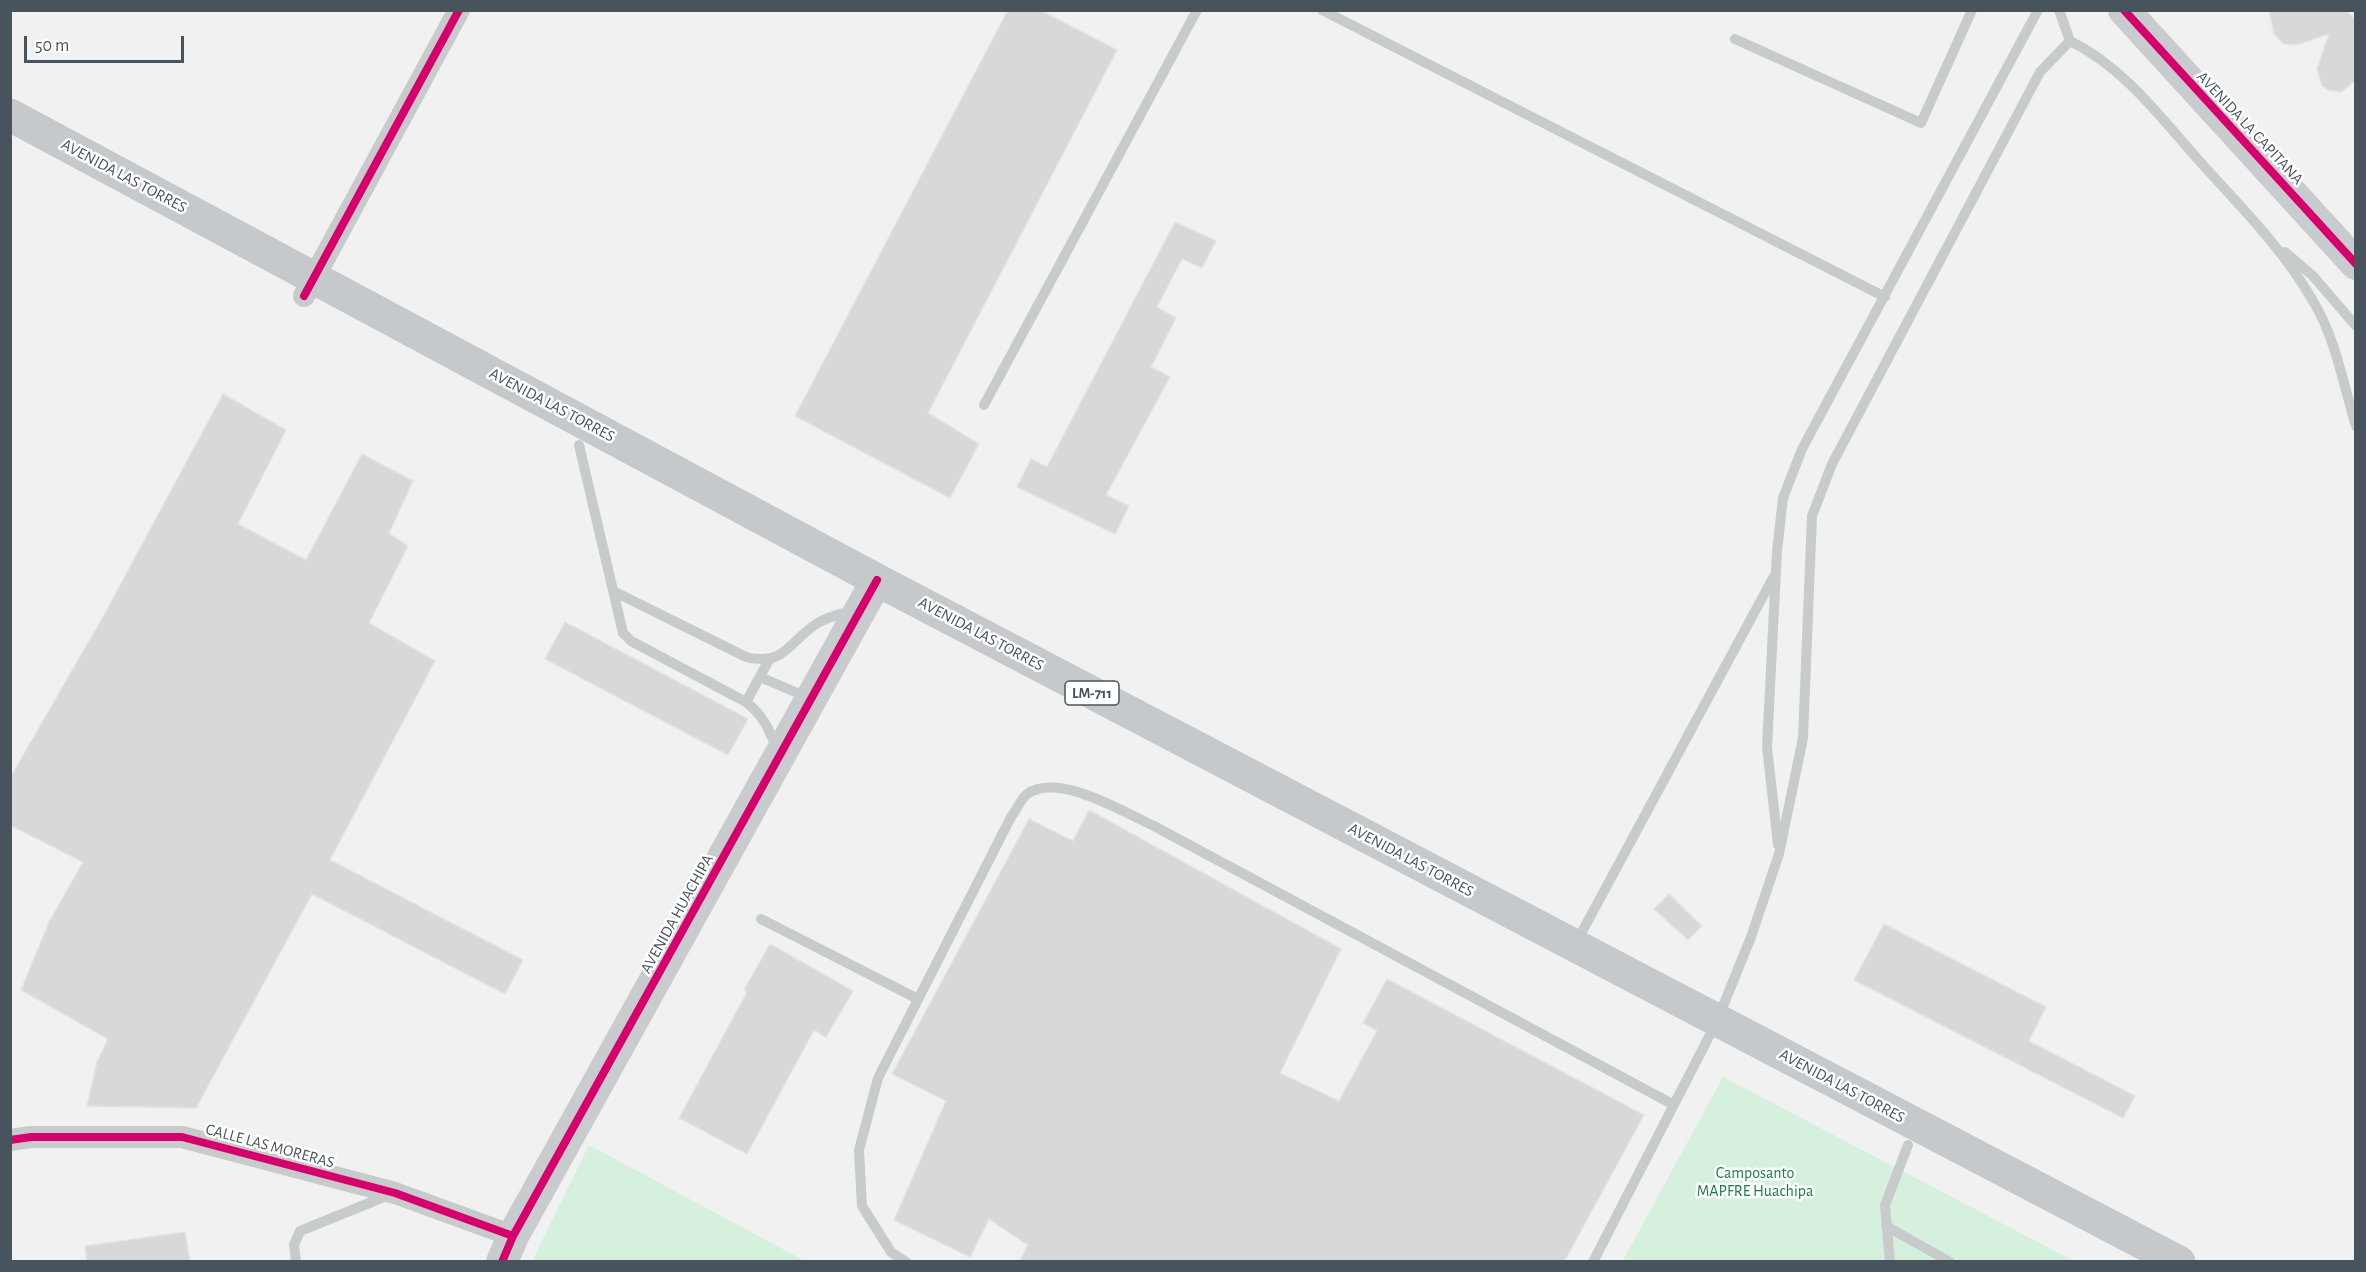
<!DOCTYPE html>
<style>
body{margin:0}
#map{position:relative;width:2366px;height:1272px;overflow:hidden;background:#f1f1f1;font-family:"Alegreya Sans",sans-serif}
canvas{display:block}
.frame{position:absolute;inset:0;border:12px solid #48545d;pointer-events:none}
.scale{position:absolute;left:24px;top:36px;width:160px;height:27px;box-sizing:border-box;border:3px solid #48545d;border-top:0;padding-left:8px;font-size:18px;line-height:21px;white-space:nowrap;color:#48545d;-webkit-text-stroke:4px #fff;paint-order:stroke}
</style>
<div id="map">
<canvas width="2366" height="1272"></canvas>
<div class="frame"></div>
<div class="scale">50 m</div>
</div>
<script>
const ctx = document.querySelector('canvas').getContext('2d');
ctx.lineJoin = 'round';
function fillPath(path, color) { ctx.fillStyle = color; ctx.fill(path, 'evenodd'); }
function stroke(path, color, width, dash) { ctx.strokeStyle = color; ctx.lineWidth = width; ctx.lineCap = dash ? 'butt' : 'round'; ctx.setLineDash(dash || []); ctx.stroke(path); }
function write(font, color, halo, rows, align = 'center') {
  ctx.font = font + ' "Alegreya Sans",sans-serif'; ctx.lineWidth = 5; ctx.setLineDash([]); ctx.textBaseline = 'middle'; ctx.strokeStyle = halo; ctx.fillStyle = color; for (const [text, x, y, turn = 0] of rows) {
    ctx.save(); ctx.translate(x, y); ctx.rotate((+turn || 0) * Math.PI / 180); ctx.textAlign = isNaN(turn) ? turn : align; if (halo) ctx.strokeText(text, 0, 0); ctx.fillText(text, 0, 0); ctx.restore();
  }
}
fillPath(new Path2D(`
 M1723 1077 2074 1261 1622 1262Z
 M589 1145 805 1261H532Z`), '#d6f0de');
const building = new Path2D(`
 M1008 10H1040L1117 50 928 413 979 444 950 498 795 416Z
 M2269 10H2347L2355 20V81L2341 92 2328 90 2322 86 2317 69 2329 34 2296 45 2284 44 2274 34Z
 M1175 222 1216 241 1202 268 1182 259 1157 307 1176 318 1151 367 1170 377 1106 495 1129 506 1115 534 1017 487 1031 459 1047 467Z
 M223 394 286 430 238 524 306 560 362 454 413 481 389 533 408 546 369 623 435 661 330 860 523 960 505 994 312 894 196 1108 87 1106 97 1062 108 1039 21 990 49 922 83 862 10 825V778L104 615Z
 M565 622 748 719 728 755 545 659Z
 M1089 810 1341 949 1280 1073 1339 1101 1377 1031 1363 1023 1387 979 1644 1115 1564 1262H1019L1028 1245 989 1219 970 1257 894 1220 946 1101 892 1074 1029 819 1073 841Z
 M1669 894 1702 926 1688 940 1654 909Z
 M1884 924 2046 1007 2029 1041 2135 1096 2123 1118 1854 980Z
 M770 944 853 991 826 1037 814 1030 747 1154 679 1118 747 992 744 990Z
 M185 1232 190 1262H87L85 1246Z`);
fillPath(building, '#d7d8d9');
stroke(building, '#e2e3e4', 1.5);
stroke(new Path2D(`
 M1322 10 1885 297
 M2059 10 2070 41C2124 67 2162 119 2202 164 2241 207 2284 250 2313 301 2336 339 2343 384 2356 426
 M1735 39 1921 123 1972 10
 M2285 252 2313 276 2356 326
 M984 405 1197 10
 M579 445 623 633 631 641 746 702C763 715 769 729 777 749
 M615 592 746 657C786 667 789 640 818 623 829 616 842 614 854 610
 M760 677 809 698
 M746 702 769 660
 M1778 845 1767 747 1777 551 1783 498 1802 449 2038 10
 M761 919 918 999
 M1576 943 1774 576
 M1886 1226 1950 1262
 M296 1262 294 1245 300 1231 389 1195
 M906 1262 891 1252 862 1206 859 1150 878 1078 1011 817C1016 811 1021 799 1027 794 1059 772 1123 812 1154 826L1674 1105
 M1593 1262 1717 1021 1751 937 1779 854 1803 738 1812 516 1832 464 2040 72 2070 41
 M1890 1262 1885 1205 1908 1145`), '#c8cbcc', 10);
stroke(new Path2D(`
 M304 296 459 10
 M10 1140 31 1137H182L395 1193 513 1236`), '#c8cbcc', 22);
stroke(new Path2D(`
 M2124 10 2356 264
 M502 1262 513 1236 877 580`), '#c8ccce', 32);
stroke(new Path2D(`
 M10 115 877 580 2179 1262`), '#c6c9cc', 33);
stroke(new Path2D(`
 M2124 10 2356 264
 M304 296 459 10
 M10 1140 31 1137H182L395 1193 513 1236
 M502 1262 513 1236 877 580`), '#d6006c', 8);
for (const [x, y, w] of [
 [1092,693,54]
]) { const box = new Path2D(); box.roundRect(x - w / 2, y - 12, w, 24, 4.5); ctx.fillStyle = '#fff'; ctx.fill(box); stroke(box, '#48545d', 1.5); }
write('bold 15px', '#48545d', null, [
 ["LM-711",1092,693]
]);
write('16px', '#48545d', '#fff', [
 ["AVENIDA LA CAPITANA",2250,128,47],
 ["AVENIDA LAS TORRES",124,176,28],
 ["AVENIDA LAS TORRES",552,405,28],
 ["AVENIDA LAS TORRES",981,634,28],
 ["AVENIDA LAS TORRES",1411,860,28],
 ["AVENIDA HUACHIPA",677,914,-61],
 ["AVENIDA LAS TORRES",1842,1086,28],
 ["CALLE LAS MORERAS",270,1146,15]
]);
write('16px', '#187e44', '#fff', [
 ["Camposanto",1755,1173],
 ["MAPFRE Huachipa",1755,1191]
]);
</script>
